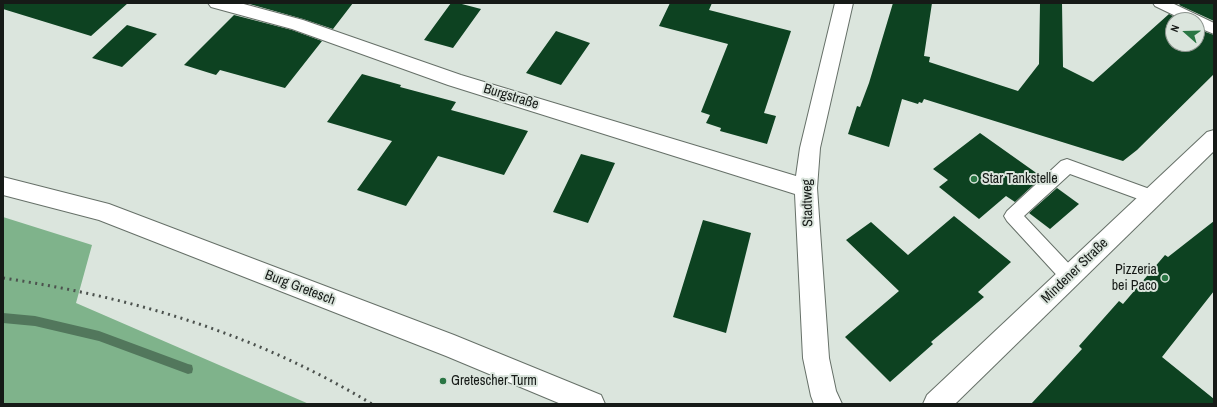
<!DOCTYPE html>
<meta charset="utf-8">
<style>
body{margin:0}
#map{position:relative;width:1217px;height:407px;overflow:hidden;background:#dbe5dd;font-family:"Archivo Narrow",sans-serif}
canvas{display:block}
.frame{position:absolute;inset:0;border:4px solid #161a17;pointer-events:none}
.north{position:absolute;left:1165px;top:12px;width:40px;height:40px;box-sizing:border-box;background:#dbe5dd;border:1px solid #8c948e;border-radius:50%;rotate:290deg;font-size:11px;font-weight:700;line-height:16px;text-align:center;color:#161a17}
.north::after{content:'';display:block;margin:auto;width:14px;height:18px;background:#2a7644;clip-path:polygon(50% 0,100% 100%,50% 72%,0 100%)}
</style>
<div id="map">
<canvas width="1217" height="407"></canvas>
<div class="frame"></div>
<div class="north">N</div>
</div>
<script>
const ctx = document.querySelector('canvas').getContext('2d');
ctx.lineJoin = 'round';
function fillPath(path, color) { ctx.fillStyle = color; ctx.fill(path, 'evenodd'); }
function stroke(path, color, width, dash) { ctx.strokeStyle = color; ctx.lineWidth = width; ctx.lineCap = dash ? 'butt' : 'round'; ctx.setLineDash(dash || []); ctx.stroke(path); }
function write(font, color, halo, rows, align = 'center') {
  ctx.font = font + ' "Archivo Narrow",sans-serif'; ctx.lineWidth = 4; ctx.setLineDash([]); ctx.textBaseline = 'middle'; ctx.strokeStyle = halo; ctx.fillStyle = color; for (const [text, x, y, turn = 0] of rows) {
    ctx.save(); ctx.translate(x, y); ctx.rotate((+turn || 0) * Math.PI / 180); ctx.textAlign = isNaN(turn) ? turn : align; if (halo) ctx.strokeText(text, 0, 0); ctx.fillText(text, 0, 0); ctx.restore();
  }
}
fillPath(new Path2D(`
 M3 217 92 245 76 303 309 404H3Z`), '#7fb38b');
fillPath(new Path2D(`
 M3 313 35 316 99 331 188 364 192 365 193 369 192 373 188 374 99 341 35 326 3 323Z`), '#52775c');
fillPath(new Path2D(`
 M4 3H128L91 36 3 9Z
 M246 3H353L333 29 303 19Z
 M451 3H458L481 9 453 48 424 40Z
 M670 3H712L709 10 791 31 764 113 776 116 767 144 720 131 721 128 706 123 710 115 701 112 728 44 659 26Z
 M893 3H932L924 56 930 57 929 62 1018 91 1039 64 1040 3H1062L1063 67 1093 82 1169 14 1181 20H1173V44H1197V29L1214 35V74L1137 150 1123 161 924 99 922 103 919 102 918 104 902 99 889 147 848 134 857 106 860 107 869 83Z
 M1181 3H1214V21L1179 5Z
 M234 15 292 30 322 41 285 88 220 70 216 75 184 65Z
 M127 25 157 34 122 67 92 58Z
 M556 31 590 43 561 85 526 73Z
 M362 74 401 85 400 87 456 102 451 110 528 131 504 175 438 156 406 206 357 190 392 141 327 122Z
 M980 133 1042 177 1015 202 1006 196 979 219 939 187 948 180 933 169Z
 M581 154 615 163 588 223 553 212Z
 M1057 188 1079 204 1050 229 1029 213Z
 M954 216 1011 262 978 292 984 297 931 342 933 344 890 382 845 337 899 291 846 240 871 222 908 255Z
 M703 220 751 233 726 333 673 317Z
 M1214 221V291L1162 357 1214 399V404H1031L1082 349 1079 346 1119 301 1123 304 1165 255 1168 257Z`), '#0d4221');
const service = new Path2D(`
 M1153 3H1172L1214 23V34L1197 27V20H1184L1155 6Z
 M1067 159 1158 192 1160 197 1158 202 1152 204 1070 174 1024 216 1075 270 1078 276 1075 282 1069 284 1063 282 1007 221 1004 216 1007 211 1061 161Z`);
const minor = new Path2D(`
 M208 3H240L303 20 461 75 796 176 800 148 835 3H853L820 148 817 188 829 358 836 391 842 404H814L811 396 803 358 795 194 448 85 292 29 211 7Z`);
const tertiary = new Path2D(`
 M3 177 109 204 454 335 601 395 605 404H561L446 356 99 220 3 195Z`);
const secondary = new Path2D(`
 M1214 130V151L955 404H923L927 395 1207 132Z`);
stroke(service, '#667068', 2);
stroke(minor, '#667068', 2);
stroke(tertiary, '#667068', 2);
stroke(secondary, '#667068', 2);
fillPath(service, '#fff');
fillPath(minor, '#fff');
fillPath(tertiary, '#fff');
fillPath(secondary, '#fff');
stroke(new Path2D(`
 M3 278C136 298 256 334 372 404`), '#4c524e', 3, [2, 4.5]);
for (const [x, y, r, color] of [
 [974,179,4,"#2a7644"],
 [1165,278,4,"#2a7644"],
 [443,381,4,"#2a7644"]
]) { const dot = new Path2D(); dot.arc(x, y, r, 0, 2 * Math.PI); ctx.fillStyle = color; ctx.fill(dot); stroke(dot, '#dbe5dd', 1.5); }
write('14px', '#161a17', '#dbe5dd', [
 ["Burgstraße",511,97,17],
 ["Stadtweg",808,203,-91],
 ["Mindener Straße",1075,271,-44],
 ["Burg Gretesch",300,288,21]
]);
write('14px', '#161a17', '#dbe5dd', [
 ["Star Tankstelle",982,179],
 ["Pizzeria",1157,270,"right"],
 ["bei Paco",1157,286,"right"],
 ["Gretescher Turm",451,381]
], 'left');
</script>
